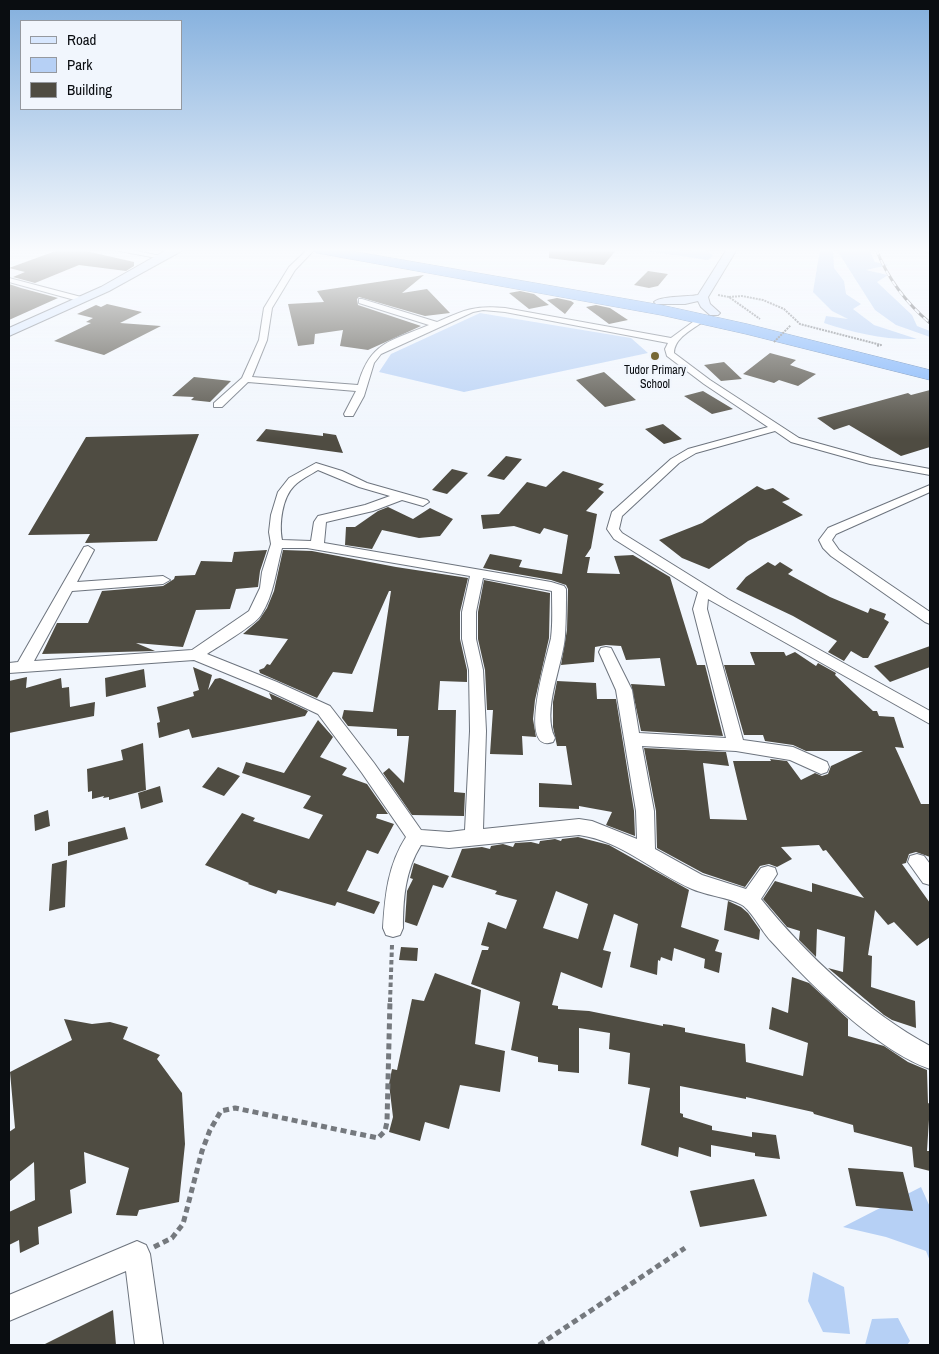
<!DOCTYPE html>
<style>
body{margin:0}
#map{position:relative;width:939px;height:1354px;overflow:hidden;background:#f1f6fd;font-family:"Archivo Narrow",sans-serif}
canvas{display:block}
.frame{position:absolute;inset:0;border:10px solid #0a0d11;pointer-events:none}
.legend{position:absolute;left:20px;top:20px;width:162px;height:90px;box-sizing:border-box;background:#f1f6fd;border:1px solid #95999f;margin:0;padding:6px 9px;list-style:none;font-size:15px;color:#0a0d11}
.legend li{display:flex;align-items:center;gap:10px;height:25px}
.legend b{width:25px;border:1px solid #95999f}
</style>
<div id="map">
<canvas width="939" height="1354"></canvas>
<div class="frame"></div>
<ul class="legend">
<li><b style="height:6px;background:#d7e7fe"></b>Road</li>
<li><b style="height:14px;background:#b6d0f5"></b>Park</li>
<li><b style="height:14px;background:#4f4c42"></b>Building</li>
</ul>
</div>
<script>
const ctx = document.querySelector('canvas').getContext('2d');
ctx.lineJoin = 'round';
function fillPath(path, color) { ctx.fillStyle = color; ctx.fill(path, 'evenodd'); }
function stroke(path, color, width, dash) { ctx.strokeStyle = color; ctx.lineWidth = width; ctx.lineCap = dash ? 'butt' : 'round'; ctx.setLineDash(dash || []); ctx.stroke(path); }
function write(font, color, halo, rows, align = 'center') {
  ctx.font = font + ' "Archivo Narrow",sans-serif'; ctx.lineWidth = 5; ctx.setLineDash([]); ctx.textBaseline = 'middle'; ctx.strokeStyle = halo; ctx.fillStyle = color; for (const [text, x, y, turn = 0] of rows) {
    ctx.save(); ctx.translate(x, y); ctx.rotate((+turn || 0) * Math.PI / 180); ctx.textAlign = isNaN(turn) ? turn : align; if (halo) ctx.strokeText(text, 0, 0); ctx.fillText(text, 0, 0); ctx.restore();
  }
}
fillPath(new Path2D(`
 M631 249H676C689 256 702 242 713 256L708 260Z
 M820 249H833L834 268 844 281 846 294 861 304 853 309 874 325 917 339C884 340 855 333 824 323L826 316 848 319 832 311 813 292Z
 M842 249H869L875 262 889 265 866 270 888 275 877 282 912 315 917 326 930 331V337L896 325 875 310 838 252Z
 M480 313 631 338 648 353 464 392 379 372 391 354Z
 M921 1187 930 1207V1261L926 1251 886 1237 843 1227Z
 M813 1272 844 1287 850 1334 823 1332 808 1301Z
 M898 1318 910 1341 907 1345H865L872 1319Z`), '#b6d0f5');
fillPath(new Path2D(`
 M61 249H77L134 262V266L126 271 79 265 35 283 13 277 25 272 9 268Z
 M549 249H617L604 265 549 258Z
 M648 271 668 274 658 286 649 288 634 285Z
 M424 275 402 293 427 289 450 313 425 316 359 297 357 299 358 305 421 326 368 350 340 346 343 330 315 334 314 344 298 346 288 304 324 302 317 291Z
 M9 284 21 288 58 298 9 320Z
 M520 291 534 294 549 305 529 309 509 293Z
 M557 298 571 301 574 303 565 314 547 300Z
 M107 304 142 312 120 323 161 326 104 355 54 341 91 323 86 322 93 318 77 314 96 305 101 307Z
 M596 305 610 308 628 320 609 324 586 307Z
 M770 353 796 360 790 365 816 374 798 386 779 380 774 383 743 374Z
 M724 362 742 379 721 381 704 365Z
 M604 372 636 400 605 407 576 380Z
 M194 377 213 379 231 381 210 402 191 400 194 397 172 396Z
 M930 390V447L901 456 849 425 834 430 817 418 908 393 911 395Z
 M703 391 733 409 712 414 684 396Z
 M663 424 682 439 664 444 645 429Z
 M266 429 323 436V433L336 435 343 453 256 441Z
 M199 434 157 541 85 543 90 534 28 535 86 437Z
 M506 456 522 459 504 480 487 476Z
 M452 469 468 473 447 494 432 490Z
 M563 471 604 484 598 489 604 492 586 511 597 514 591 548 585 557H590L587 573 620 574 614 556 633 555 670 577 697 665H705L723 736 641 731 631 684 665 686 660 658 626 660 621 646 606 645 595 647 594 662 561 665 567 630 568 589 566 585 551 580 483 568 490 554 522 560 519 567 562 574 568 535 544 528 540 534 514 526 483 529 481 515 499 514 527 482 546 487Z
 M757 486 765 490 773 488 790 499 782 502 803 515 748 541 709 569 682 558 659 540 702 523Z
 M388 507 413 519 430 508 453 519 440 536 419 538 382 530 372 549 345 545 346 527H355L378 511Z
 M267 550 260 571 258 587 236 589 230 609 196 610 183 647 136 643 155 651 42 654 57 623H88L102 591 163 586 174 579 175 576 195 575 201 561 232 562 234 552Z
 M283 550 312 551 396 567 468 578 460 612V639L467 670V682L440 681 438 710H456L454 792 465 793 464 816 412 815 383 773 389 768 404 783 409 736H397V729L348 726 342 718 344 710 373 712 391 591H389L352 674 333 672 317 698 260 673 259 670 264 668 267 664 270 665 288 639 243 634 259 620 267 608 274 591Z
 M768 562 775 566 780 562 793 570 788 574 830 597 868 613 870 608 886 614 884 619 889 622 868 658H863L851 651 844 661 828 652 837 641 793 616 736 589 746 577Z
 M484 580 550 593 549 638 535 700 533 719 536 737 522 736 523 755 490 754 493 710H487L485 670 478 639V612Z
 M930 646V667L890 682 874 666Z
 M750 652H784L786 656 795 652 816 666 818 663 836 673 835 675 873 711H877L879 716 894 717 904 748 895 747 921 804H930V857L916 852 909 854 906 863 902 864 930 903V937L917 946 894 922 888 925 875 910 868 955 872 956 871 987 915 1001 916 1028 892 1020 884 1015 828 968 843 972 845 937 817 929 816 957 799 940 800 931 787 927 763 899 775 881 812 892V883L864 898 826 850 823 851 819 845 781 847 792 859 777 867 769 864 760 866 745 887 703 873 657 848 656 811 644 748 726 752 729 766 703 763 710 819 747 820 733 761H771L770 759 787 761 801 780 815 773 822 776 828 774 831 766 863 751H806L793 745 765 741 763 735H744L724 665H755Z
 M193 667 212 675 208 690 215 679 220 678 272 700 269 693 308 711 305 716 192 738 189 729 159 738 157 723 160 722 157 707 194 696 193 692 199 690Z
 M144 669 146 687 106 697 105 678Z
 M27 677 26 688 61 678 62 688 69 687 70 707 95 702 94 716 9 733V681Z
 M557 681 596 683 597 699H616L634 811 635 836 606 825 612 812 579 806V809L539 807V783L572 785 566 746H557L553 727V702Z
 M318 720 333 737 320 757 347 768 342 775 367 784 388 814H377L376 818 394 824 378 854 367 850 347 891 380 902 374 914 337 902 335 906 278 890 276 894 248 884 249 883 205 865 242 813 255 818 253 821 309 839 323 815 303 808 311 796 242 773 246 762 284 773Z
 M143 743 146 790 109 800V797L103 798 104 796 92 799V791L88 792 87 769 123 760 121 750Z
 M218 767 240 776 224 796 202 787Z
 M160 786 163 802 141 809 138 793Z
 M48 810 50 826 35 831 34 815Z
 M125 827 128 839 68 856V842Z
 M578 837 609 845 689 890 681 927 719 940 715 951 722 953 719 973 704 968 705 959 674 948 672 961 661 957 660 961 658 960 657 975 630 967 638 924 614 914 603 950 611 952 602 988 561 972 552 1005 558 1006V1009L589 1011 663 1026V1024L671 1025 685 1028V1032L745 1044 746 1062 803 1076 808 1043 769 1029 772 1007 788 1013 792 977 809 983 848 1019V1036L884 1046 908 1062 927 1070 928 1103 930 1104 927 1151H930V1171L914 1167 912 1147 854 1132 853 1125 814 1114 813 1112 746 1097V1099L680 1086V1113L683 1114V1117L712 1126V1130L752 1137V1132L776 1135 780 1159 755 1156V1153L711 1145V1157L679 1147 678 1157 641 1145 650 1088 628 1084 630 1053 609 1049 610 1033 579 1028V1073L558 1071V1065L538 1062V1057L511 1050 520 1002 471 984 482 950H488L489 947 481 945 488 922 506 929 517 900 495 894 497 891 451 877 462 849 482 847 490 849 491 846 503 844 513 847 515 843 531 842 539 844 540 841 555 839 561 841 562 839ZM556 891 588 904 578 939 543 928Z
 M67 860 65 907 49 911 52 864Z
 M414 863 449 876 443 888 433 885 417 926 405 922 407 891 413 879 410 878Z
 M728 901 741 907 748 913 760 930 759 940 724 930Z
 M401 947 418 948 417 961 399 960Z
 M435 973 481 990 475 1044 505 1051 500 1092 460 1085 449 1129 425 1122 420 1141 389 1132 393 1117 389 1084 392 1069 397 1070 412 999 424 1001Z
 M64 1019 92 1024 110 1022 128 1027 123 1039 160 1055 157 1059 182 1093 185 1144 179 1202 139 1210 137 1216 116 1215 129 1168 84 1152 86 1183 70 1190 72 1213 38 1227 39 1244 20 1253 19 1240 9 1245V1212L35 1200 34 1162 9 1182V1132L15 1128 10 1072 72 1040Z
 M848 1168 903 1172 913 1211 856 1206Z
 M754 1179 767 1216 700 1227 690 1191Z
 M113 1310 116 1345H43Z`), '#4f4c42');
const street = new Path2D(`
 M109 249H126L166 257 162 259Z
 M308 249H315L295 270 272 308 267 340 252 377 358 385C370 341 392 341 429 325L359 303V299H362L437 322C464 310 474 305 505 308L671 338 701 316 705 319 704 321C693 329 674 338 674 353L710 380 799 438 871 458 930 469V475L870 464 791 442 775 431 696 453 679 463 622 516 619 529 622 533 728 599 930 711V724L708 599 707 609 743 740 793 747 827 762 829 767 827 772 821 774 790 760 736 751 642 746 654 811 655 849 702 875 746 889 761 868 768 866 775 868 777 874 761 899C806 955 867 1012 930 1046V1069C876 1050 810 984 771 941 762 932 752 911 742 905 728 897 708 896 692 889 653 872 622 841 579 835L449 848 421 845C405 871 403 899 403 928L400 935 393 937 386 935 383 928C385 895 388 865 406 837L362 773 318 714 267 690 194 660 9 673V663L18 662 84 547 88 546 94 550 77 582 163 576 170 580 163 584 72 591 34 661 192 650 249 611 260 588 262 572 271 544 269 532 271 515 278 492 289 478 316 463 342 471 367 483 427 500 429 502 423 506 402 500 373 511 326 522 324 543 551 582 564 586 566 589C566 604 566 620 565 636 563 665 541 711 555 738L553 742C516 755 548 653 551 638 553 623 552 607 552 591L483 578 476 612V639L483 670 486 731 483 829 579 819 592 821 637 839 636 811 616 690 599 652 601 648 606 647 611 648 632 690 639 733 726 738 693 609 698 592 614 539 607 529 612 512 671 459 688 449 768 427 704 384 667 356 665 349 668 343 505 312 483 310 473 312 381 354 374 363 364 396 353 416H345L344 414 356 391 248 382 222 407H214V403L242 378 259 340 264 308 289 267ZM318 470 359 487 390 496 365 505 318 516 314 522 311 541 282 540C279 524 282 498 294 486 301 479 310 475 318 470ZM282 548H307L470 576 462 612V639L469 670 470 731 465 830 449 832 421 830 374 763 330 706 277 682 207 654C219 646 255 625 261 615 274 595 276 570 282 548Z
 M923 249H930V254Z
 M9 278 85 298 86 300 82 302 9 282Z
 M930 485V492L836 534 832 540 839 550 930 612V624L925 622 831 556 823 548 819 540 828 528Z
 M917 854 924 856 930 864V885L923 883 908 862 910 856Z
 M137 1241 146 1245 150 1254 163 1345H135L126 1271 9 1321V1295Z`);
const secondary = new Path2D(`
 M168 249H185L109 291 9 336V328L101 287Z
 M727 249H737L708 297 710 304 720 313 718 315H710L701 307 698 301 685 304H656L654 302C660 296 687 297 698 295Z`);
const highway = new Path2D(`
 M311 249H340L661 305 747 324 930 370V380L746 334 661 315 317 253Z`);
stroke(street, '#6d747e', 2);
stroke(secondary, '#6d747e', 2);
stroke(highway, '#5277a8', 1);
stroke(new Path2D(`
 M718 295 729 297 760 319
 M729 297 742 296 763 300 784 309 800 324 881 345 876 346`), '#75797e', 2, [2, 1]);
stroke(new Path2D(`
 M390 1002 392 945`), '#75797e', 4, [4.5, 3]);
stroke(new Path2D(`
 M154 1247 172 1238 183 1224 202 1151 210 1130 221 1111 235 1108 378 1138 385 1131 387 1122 390 1000
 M539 1345 685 1248`), '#75797e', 5, [6, 4]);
fillPath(street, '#fff');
fillPath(secondary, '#d7e7fe');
fillPath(highway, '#79b0fa');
const rail = new Path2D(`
 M876 249C888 279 905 302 930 323`);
stroke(rail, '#45484d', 3);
stroke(rail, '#f1f6fd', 2, [6]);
stroke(new Path2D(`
 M774 342 791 325`), '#75797e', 2, [2, 1]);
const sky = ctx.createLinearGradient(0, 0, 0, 439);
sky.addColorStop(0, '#83afdd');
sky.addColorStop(0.57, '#f9fbfe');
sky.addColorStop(1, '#f9fbfe00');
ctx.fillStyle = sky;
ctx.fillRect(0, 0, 939, 439);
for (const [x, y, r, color] of [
 [655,356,5,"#766835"]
]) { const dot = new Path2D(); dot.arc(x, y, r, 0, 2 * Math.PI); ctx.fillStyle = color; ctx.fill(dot); stroke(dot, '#f1f6fd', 2); }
write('12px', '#0a0d11', '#f1f6fd', [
 ["Tudor Primary",655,371],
 ["School",655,385]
]);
</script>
